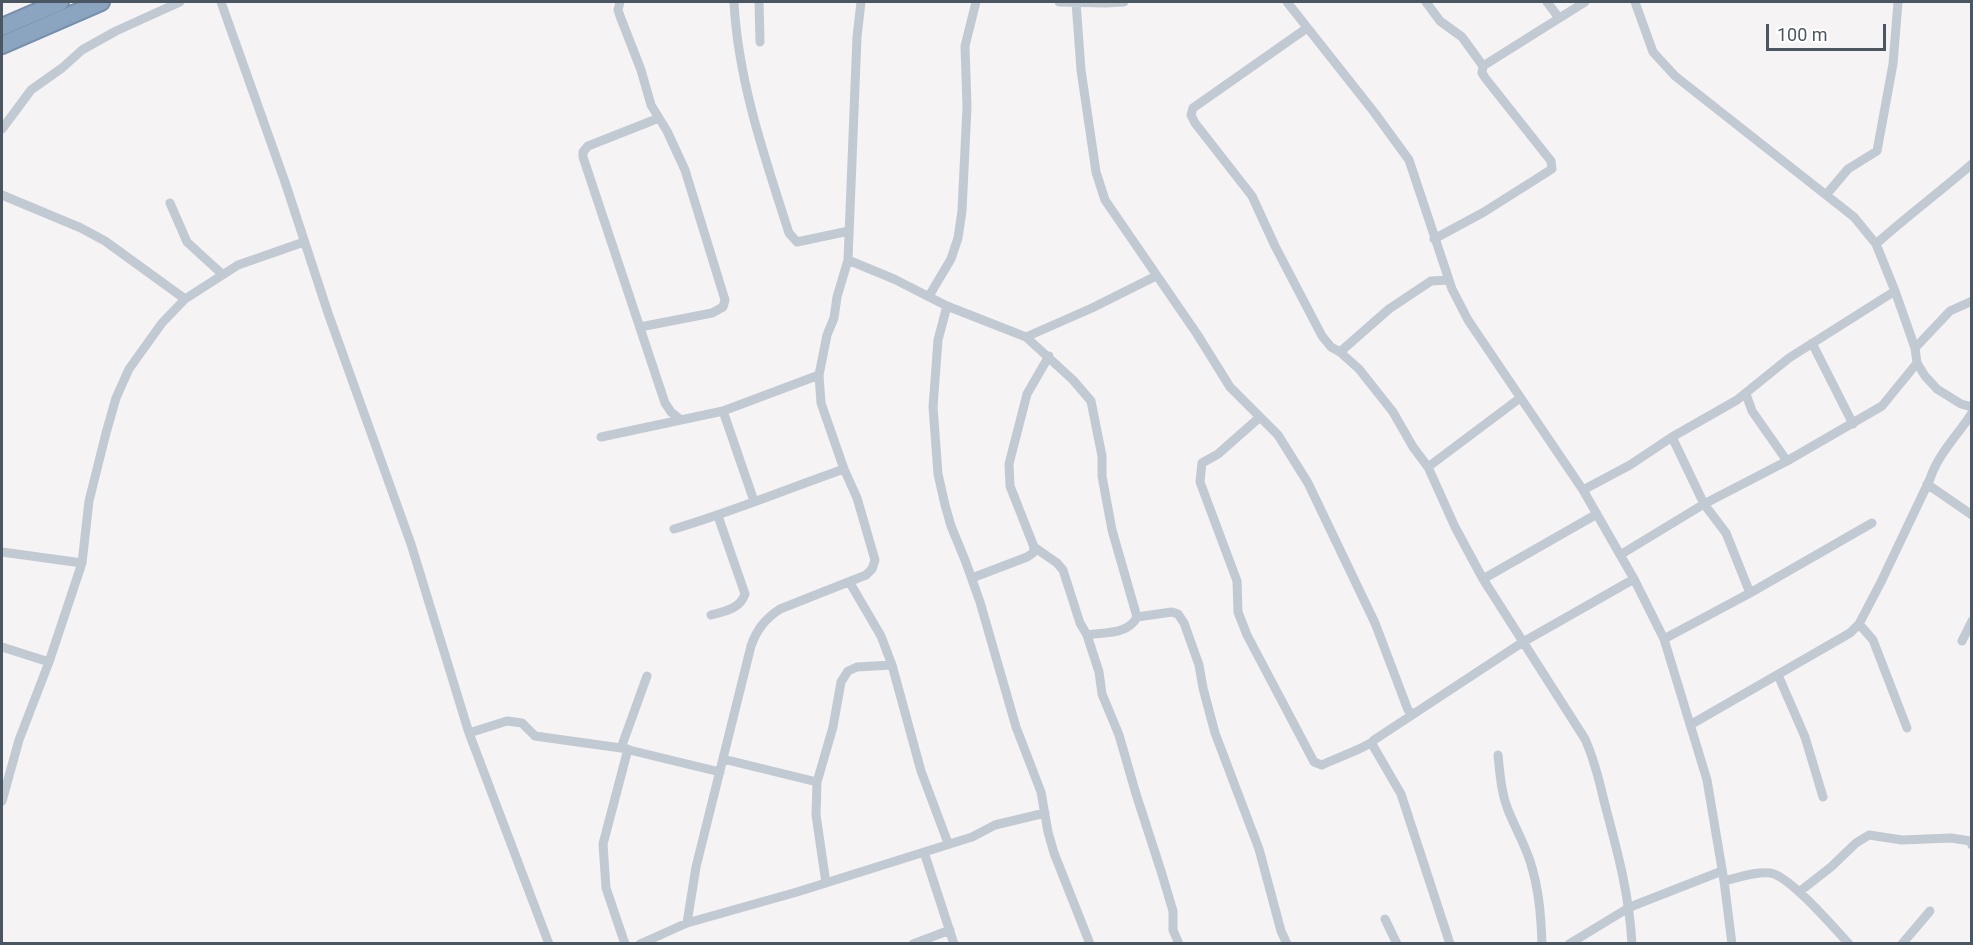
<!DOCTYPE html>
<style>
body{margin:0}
#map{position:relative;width:1973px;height:945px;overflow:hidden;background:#f5f3f3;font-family:Roboto,sans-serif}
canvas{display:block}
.frame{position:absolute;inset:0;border:3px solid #4a5661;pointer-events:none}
.scale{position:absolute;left:1766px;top:24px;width:120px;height:27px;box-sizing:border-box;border:3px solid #4a5661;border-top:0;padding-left:8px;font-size:18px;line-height:21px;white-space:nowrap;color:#4a5661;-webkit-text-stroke:4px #fff;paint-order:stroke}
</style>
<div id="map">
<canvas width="1973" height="945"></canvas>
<div class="frame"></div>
<div class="scale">100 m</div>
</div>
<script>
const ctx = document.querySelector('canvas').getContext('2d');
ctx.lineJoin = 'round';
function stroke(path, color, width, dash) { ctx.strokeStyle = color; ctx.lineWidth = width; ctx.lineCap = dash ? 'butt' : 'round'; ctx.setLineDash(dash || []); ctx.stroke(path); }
const highway = new Path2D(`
 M2 27 60 2
 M2 45 101 2`);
stroke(highway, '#7690ad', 20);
stroke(new Path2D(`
 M221 2 285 182 328 313 411 544 469 733 549 944
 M620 2 618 10 620 16 641 70 651 105 667 131 685 170 725 300 723 307 712 313 640 327
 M734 2C738 81 765 158 789 233L797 242 849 231
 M759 2 760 42
 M1059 2 1105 3 1124 2
 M1076 2 1081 70 1096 172 1105 200 1197 334 1230 387 1278 435 1308 483 1375 623 1408 710 1412 713
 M1287 2 1374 112 1409 160 1452 289 1468 320 1583 490 1634 579 1664 639 1707 780 1724 881 1732 944
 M1426 2 1440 21 1462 37 1483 66
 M1547 2 1559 18
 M1635 2 1653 52 1675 76 1854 217 1876 244 1895 291 1915 348 1917 363 1925 376 1937 389 1961 404 1972 407
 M1307 28 1193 108 1191 115 1195 123 1252 196 1275 246 1322 336 1331 347 1340 352 1359 369 1393 412 1413 447 1428 467 1455 527 1483 579 1585 739C1594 759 1599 779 1604 801 1617 850 1629 892 1632 944
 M659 118 588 146 583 152V157L665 403 671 412 681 420
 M2 129 31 90 62 68 82 50 116 31 180 2
 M2 195 81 228 105 241 185 299
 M1826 195 1848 169 1877 151 1893 64 1898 2
 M170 203 187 242 222 274
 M1434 239 1484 212 1552 169 1551 161 1486 79 1482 73 1483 66 1585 2
 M1876 244C1907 216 1940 192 1972 164
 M848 260 894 279 947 306 1026 337 1073 380 1091 401 1102 456V476L1112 530 1137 617C1128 635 1104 632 1087 635L1099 672 1102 694 1119 735 1136 794 1161 871 1173 911V930L1179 944
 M929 296 951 259 958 238 962 211 967 107 965 46 976 2
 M947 306 938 340 933 407 938 474 945 505 951 526 965 560 980 602 1016 727 1041 792 1048 832 1054 853 1090 944
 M1026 337 1092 308 1156 276
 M1812 343 1853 424
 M1915 348 1950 311 1972 301
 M1340 352 1389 309 1431 281 1449 280
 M1746 394 1752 411 1787 461
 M723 411 754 501
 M1260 417 1218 454 1202 463 1200 482 1237 581 1238 612 1247 635 1314 762 1322 765C1332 760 1370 746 1374 740L1523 642 1634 579
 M601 437 723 411 819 375
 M1672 437 1704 504 1726 533 1750 593
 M1428 467 1520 398
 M1927 484 1972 515
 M1583 490 1630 465 1672 437 1737 400 1789 358 1895 291
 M674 529C731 512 787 489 844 469
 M1034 547 1057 563 1063 570 1080 623 1087 635
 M2 552 82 563
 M1620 555 1704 504 1787 461 1882 406 1917 363
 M972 578 1027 557 1033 553 1034 547 1010 486 1009 464 1027 394 1049 356
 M1483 579 1597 514
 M850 583 881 636 892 665 921 771 948 843
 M711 615C725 611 740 609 745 594L718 516
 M1137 617 1172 612 1178 614 1184 623 1199 665 1203 688 1215 733 1259 849 1281 931 1287 944
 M1859 624 1873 640 1907 728
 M1664 639 1750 593 1872 523
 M1962 641 1972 621
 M2 647 49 662
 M1778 675 1805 737 1823 797
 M1690 725 1850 633 1859 624 1881 582 1930 479C1938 454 1958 435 1972 413
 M469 733 507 721 522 723 535 736 621 748 720 772
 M1372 744 1401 794 1450 944
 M621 748 647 676
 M1498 755C1500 774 1501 792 1508 810 1515 827 1524 843 1530 861 1539 889 1541 915 1542 944
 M723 759 817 782
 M2 801 19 740 49 662 82 563 89 501 106 433 116 398 129 369 162 323 185 299 238 265 304 242
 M924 852 954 944
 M1724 881C1738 878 1756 871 1770 873 1789 875 1834 928 1849 944
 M826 883 816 815 817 782 833 727 841 682 848 671 857 667 892 665
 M1799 892 1831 867 1856 843 1869 835 1902 840 1951 838 1970 841 1972 845
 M1385 919 1397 944
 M687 923 696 867 751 646C757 629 765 619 780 609L866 575 872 569 875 560 857 498 844 469 821 403 819 375 827 335 834 318 837 297 848 260 857 37 861 2
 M625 944 606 888 603 844 628 749
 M640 944 687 923 797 892 972 837 995 825 1045 813
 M913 944 950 930
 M1569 944 1630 907 1722 871
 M1902 944 1930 911`), '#c1cad2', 9);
stroke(highway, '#8ba5c1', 16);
</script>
